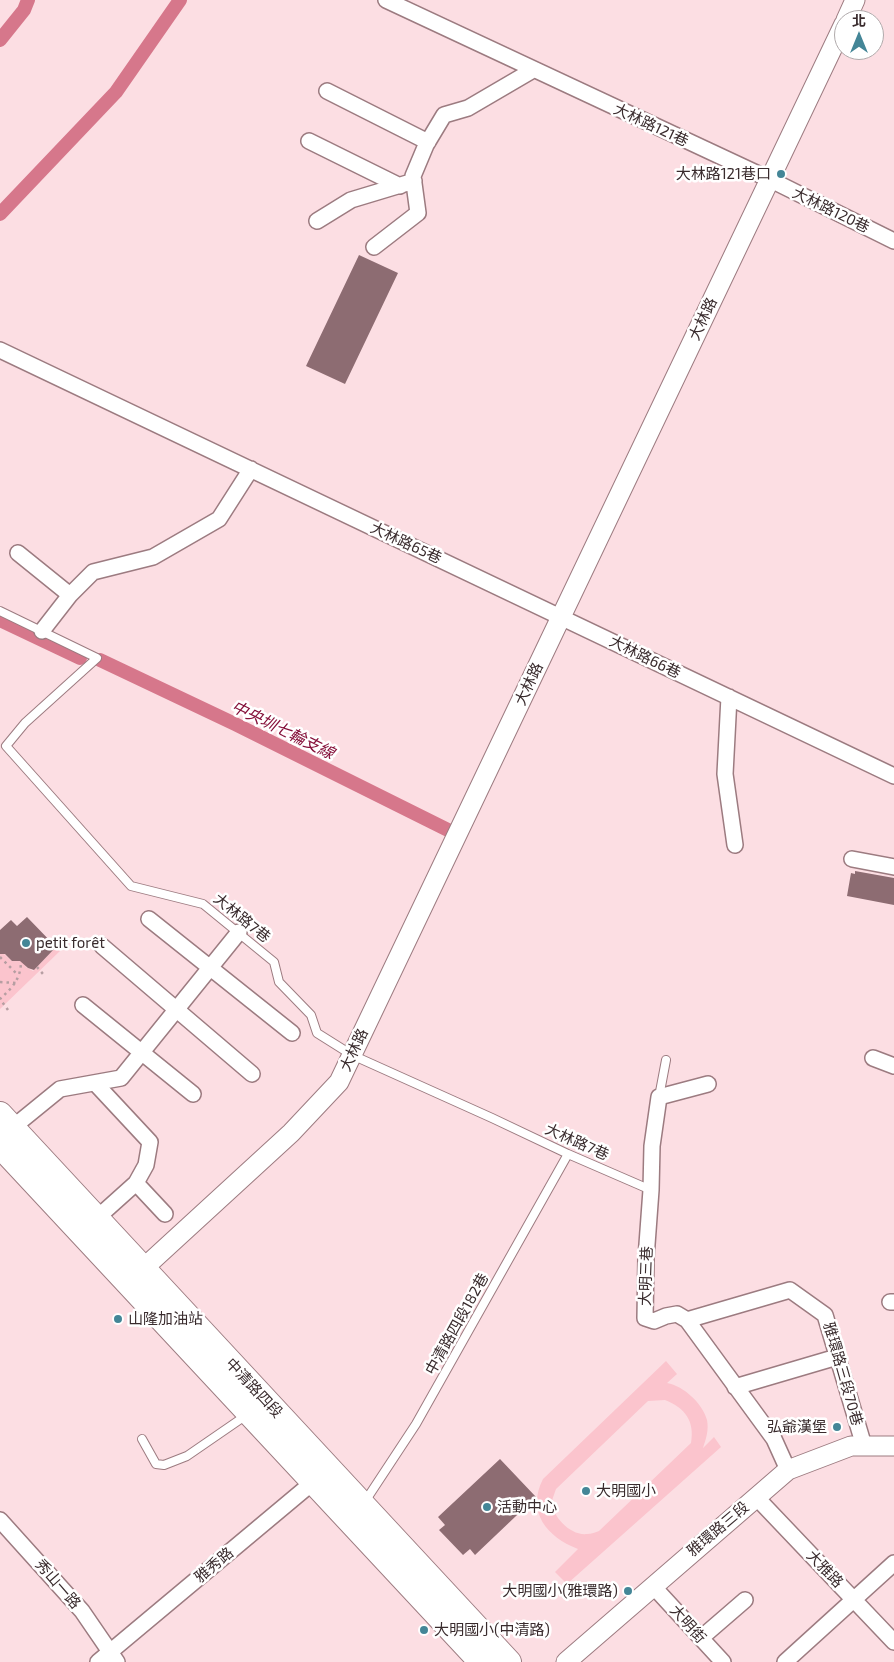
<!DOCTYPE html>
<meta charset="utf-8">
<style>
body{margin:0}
#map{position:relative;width:894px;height:1662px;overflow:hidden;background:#fcdee3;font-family:"Exo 2","Noto Sans TC",sans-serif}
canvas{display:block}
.north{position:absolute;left:834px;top:10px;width:50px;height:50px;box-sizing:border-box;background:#fff;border:1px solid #b0aaab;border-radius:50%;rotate:0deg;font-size:14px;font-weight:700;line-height:20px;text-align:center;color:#392b2d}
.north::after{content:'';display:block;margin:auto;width:18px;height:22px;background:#448697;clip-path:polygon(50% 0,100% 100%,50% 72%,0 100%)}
</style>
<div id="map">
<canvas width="894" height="1662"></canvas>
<div class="north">北</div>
</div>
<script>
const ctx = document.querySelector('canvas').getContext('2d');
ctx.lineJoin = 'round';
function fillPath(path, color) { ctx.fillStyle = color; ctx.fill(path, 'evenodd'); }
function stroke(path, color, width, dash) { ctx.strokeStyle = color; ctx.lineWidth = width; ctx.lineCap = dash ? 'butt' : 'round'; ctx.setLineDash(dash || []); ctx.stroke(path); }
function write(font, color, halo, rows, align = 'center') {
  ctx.font = font + ' "Exo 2","Noto Sans TC",sans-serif'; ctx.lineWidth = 5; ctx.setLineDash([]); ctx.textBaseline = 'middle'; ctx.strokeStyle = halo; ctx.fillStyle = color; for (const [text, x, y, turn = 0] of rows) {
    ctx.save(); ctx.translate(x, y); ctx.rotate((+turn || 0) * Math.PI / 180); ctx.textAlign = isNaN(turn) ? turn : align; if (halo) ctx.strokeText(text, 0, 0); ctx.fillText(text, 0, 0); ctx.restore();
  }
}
fillPath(new Path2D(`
 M56 947 60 951 0 1009V954L3 953 12 961H24L26 967 33 971Z
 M666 1361 677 1374 667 1383C684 1386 703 1404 707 1420 709 1430 706 1439 703 1448L714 1437 721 1447 567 1584 555 1572 578 1549C547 1537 526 1512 543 1479ZM665 1400C685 1408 695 1421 691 1443L599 1531C596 1532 591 1534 587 1534 571 1536 552 1517 552 1501 553 1497 555 1492 556 1489L648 1401Z`), '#fbc4cd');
stroke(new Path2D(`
 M0 40 24 10 28 0
 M0 214 116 92 180 0
 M0 620 80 658
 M100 660 235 724 450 831`), '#d6778b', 14);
fillPath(new Path2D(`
 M359 255 398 273 345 384 306 366Z
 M855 871 894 878V905L847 896 851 873 855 874Z
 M27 917 56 947 34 970 28 968 20 961H12L5 954H0V930L11 920 17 926Z
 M500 1459 536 1497 475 1555 470 1549 463 1555 439 1530 445 1525 438 1517Z`), '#8d6c72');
const service = new Path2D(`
 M0 611 97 658 25 723 6 746 131 886 203 904 274 962 279 982 311 1015 317 1033 352 1055 492 1118 568 1154 651 1190
 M659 1097 666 1060
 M142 1439 156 1464 164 1465 187 1456 248 1414
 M364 1503 416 1424 568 1154`);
const minor = new Path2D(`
 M386 0 769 179 894 241
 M327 91 428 142
 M309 141 400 186
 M317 221 351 200 414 181
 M374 247 418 213 413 176 426 145 444 115 468 108 533 70
 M0 350 894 776
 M18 553 70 595
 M42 631 70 595 93 572 153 557 219 519 251 469
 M729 697 725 774 735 845
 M852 859 894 867
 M149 919 292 1033
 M102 946 252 1074
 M83 1005 193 1094
 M873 1058 894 1066
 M95 1083 150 1142 146 1165 136 1183
 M708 1084 659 1097 652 1146 651 1190 646 1258 645 1318 654 1321 666 1316 677 1314 687 1320 774 1439 788 1470
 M6 1133 60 1089 121 1078 239 932
 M97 1218 136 1183 165 1214
 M890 1302H894
 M687 1320 790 1290 825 1315 864 1446
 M735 1387 837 1357
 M756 1497 894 1642
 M0 1520 82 1611 117 1662
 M653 1586 723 1662
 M701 1638 745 1600
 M98 1662 318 1478
 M785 1662 894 1563`);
const tertiary = new Path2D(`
 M846 20 855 0
 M134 1277 291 1133 339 1082 844 24
 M566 1662 788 1470 851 1446H894`);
const primary = new Path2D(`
 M0 1114 509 1662
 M0 1146 481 1662`);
stroke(service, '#9c7b80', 10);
stroke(minor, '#9c7b80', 18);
stroke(tertiary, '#9c7b80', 21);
stroke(primary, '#9c7b80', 26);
stroke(new Path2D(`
 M0 957 18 975
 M37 967 43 974
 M0 982 17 983
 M8 1010 0 999C12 988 21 979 21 961`), '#b69ea2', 2.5, [2.5, 4]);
stroke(service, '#fff', 8);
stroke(minor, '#fff', 15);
stroke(tertiary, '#fff', 19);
stroke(primary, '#fff', 24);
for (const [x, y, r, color] of [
 [781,174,5,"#448697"],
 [26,943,5,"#448697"],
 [118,1319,5,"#448697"],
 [837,1427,5,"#448697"],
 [586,1491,5,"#448697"],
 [487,1507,5,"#448697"],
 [628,1591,5,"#448697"],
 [424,1630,5,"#448697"]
]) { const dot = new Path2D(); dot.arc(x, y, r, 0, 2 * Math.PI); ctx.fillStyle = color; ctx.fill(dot); stroke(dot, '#fff', 2); }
write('15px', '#392b2d', '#fff', [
 ["大林路121巷",651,125,25],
 ["大林路120巷",831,210,26],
 ["大林路",703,319,-65],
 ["大林路65巷",406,543,25],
 ["大林路66巷",645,657,26],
 ["大林路",529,684,-65],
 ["大林路7巷",242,918,39],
 ["大林路",354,1050,-65],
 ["大林路7巷",577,1142,24],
 ["大明三巷",646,1276,-88],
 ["中清路四段182巷",457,1324,-61],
 ["雅環路三段70巷",843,1374,74],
 ["中清路四段",254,1388,47],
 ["雅環路三段",718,1529,-40],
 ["雅秀路",214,1565,-40],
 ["大雅路",825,1569,46],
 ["秀山一路",58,1584,49],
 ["大明街",688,1624,48]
]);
write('15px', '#392b2d', '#fff', [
 ["大林路121巷口",771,174,"right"],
 ["petit forêt",36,943],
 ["山隆加油站",128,1319],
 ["弘爺漢堡",827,1427,"right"],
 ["大明國小",596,1491],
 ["活動中心",497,1507],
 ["大明國小(雅環路)",618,1591,"right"],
 ["大明國小(中清路)",434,1630]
], 'left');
write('italic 16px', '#85103a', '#fff', [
 ["中央圳七輪支線",283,730,26]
]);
</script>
